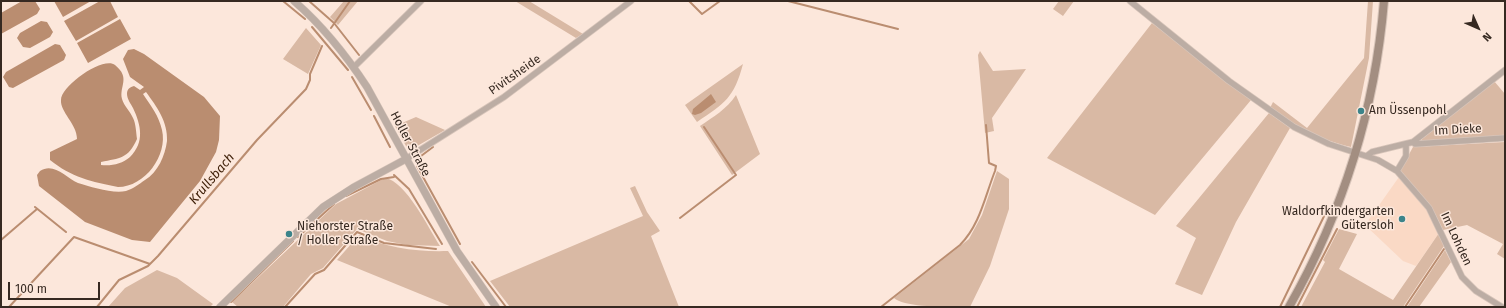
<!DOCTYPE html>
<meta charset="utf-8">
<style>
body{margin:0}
#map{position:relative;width:1506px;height:308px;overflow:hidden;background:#fce7db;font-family:"Fira Sans",sans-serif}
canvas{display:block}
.frame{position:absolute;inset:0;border:2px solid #362921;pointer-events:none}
.north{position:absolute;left:1458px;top:8px;width:40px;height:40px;-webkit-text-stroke:3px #fce7db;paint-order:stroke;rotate:135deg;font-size:11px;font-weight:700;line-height:16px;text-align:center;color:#362921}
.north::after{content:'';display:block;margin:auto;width:14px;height:18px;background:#362921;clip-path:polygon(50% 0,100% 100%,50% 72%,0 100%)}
.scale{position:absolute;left:8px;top:282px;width:92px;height:18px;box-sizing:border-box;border:2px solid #362921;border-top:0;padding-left:5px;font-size:12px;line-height:14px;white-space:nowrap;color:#362921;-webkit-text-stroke:3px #fce7db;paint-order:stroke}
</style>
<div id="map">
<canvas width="1506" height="308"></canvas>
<div class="frame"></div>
<div class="north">N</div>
<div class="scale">100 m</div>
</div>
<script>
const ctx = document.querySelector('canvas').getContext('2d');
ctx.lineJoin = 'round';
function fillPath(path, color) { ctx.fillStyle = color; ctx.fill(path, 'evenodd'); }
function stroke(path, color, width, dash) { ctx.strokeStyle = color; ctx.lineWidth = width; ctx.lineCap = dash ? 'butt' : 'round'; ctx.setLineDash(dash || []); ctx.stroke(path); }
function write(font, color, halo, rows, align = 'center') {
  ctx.font = font + ' "Fira Sans",sans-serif'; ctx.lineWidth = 3; ctx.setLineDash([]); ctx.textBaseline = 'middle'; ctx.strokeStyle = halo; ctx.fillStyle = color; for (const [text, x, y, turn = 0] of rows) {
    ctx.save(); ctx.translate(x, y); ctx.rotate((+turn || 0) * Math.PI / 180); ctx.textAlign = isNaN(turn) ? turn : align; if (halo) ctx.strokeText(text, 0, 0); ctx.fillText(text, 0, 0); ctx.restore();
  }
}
fillPath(new Path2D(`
 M1399 177 1427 210 1439 233 1416 266 1403 261 1365 225Z`), '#fad9c5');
fillPath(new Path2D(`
 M344 1H358L338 25 330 17Z
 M515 1H529L583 34 576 38Z
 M1059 1H1074L1063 16 1053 9Z
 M1368 1H1373L1369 58 1351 147C1317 139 1298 127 1270 108L1273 102 1307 128 1364 58Z
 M1152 23 1251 100 1155 215 1047 158Z
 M306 28 321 45 308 74 283 59Z
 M980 51 993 71 1026 69 992 118 994 131 985 133 978 55Z
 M743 64C734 98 725 103 697 122L685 105Z
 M1494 81 1505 94V136L1422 141V139Z
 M736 95 760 154 732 175 700 126C713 117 727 109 736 95Z
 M1269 113 1290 128 1236 222 1202 295 1175 284 1196 238 1176 226Z
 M416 117 445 130 412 149 406 146 395 126Z
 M1505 142V259L1497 254 1503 244 1467 225 1443 230 1431 206 1400 171 1413 147Z
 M997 171 1009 179V209L990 266 970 307C953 307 905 308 894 298L969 239 982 215Z
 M385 178C406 181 429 229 440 246L407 245 387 241 357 229 323 268 311 274 283 307H238L232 302 336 204Z
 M635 186 647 212 660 231 651 236 679 307H510L490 281 643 216 630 188Z
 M1339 229 1357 234 1339 269 1393 300 1439 233 1444 246 1403 307H1301L1325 262 1323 260Z
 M359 235C386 248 418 252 448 251L486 307H452L337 260Z
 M1445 250 1451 262 1419 307H1407Z
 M157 270 177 278 213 304 210 307H108L125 288Z`), '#d9b9a4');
fillPath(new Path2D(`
 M22 1H35L40 9 37 14 1 34V13Z
 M54 1H91L63 17Z
 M100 1H110L118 17 76 41 64 21Z
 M120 19 131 39 88 63 77 43Z
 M41 21 47 22 53 32 50 37 30 48 23 47 17 38 20 33Z
 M55 44 60 45 66 55 64 60 13 88 9 87 3 77 6 72Z
 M134 49 144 54 204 97 220 116 219 140 216 152 200 181 150 242 132 240 85 222 39 186 37 175 40 171C54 162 66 178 78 183 91 187 113 194 126 191 133 189 139 184 145 180 158 172 165 156 167 141 168 122 157 107 146 92L143 94C151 106 159 116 162 130 168 155 145 187 118 187 92 182 71 177 50 160V152L77 139C77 124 60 112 61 100 61 86 103 56 115 65 131 78 119 86 122 99 124 106 130 111 133 118 136 124 136 132 137 139 128 159 120 158 101 162V165C112 166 122 164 130 157 145 142 141 125 133 108 131 104 127 99 127 94 127 89 130 87 134 86L140 90 144 87 130 77 123 59 128 50Z
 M711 94 716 102 701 113 695 115 692 114 693 109Z`), '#ba8d70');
stroke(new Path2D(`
 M283 1 305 19
 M309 1 334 23 359 55
 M689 1 702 14 720 1
 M788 1 898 29
 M312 27 348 70
 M331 28 350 1
 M352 77 371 110
 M374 116 390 147
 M433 147 421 156 417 166 460 244
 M394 175 409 189 442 244
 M346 196 381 179 394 177
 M35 207 66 232
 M680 218 736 175 704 127
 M298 237 334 204
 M1 240 37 209
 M472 262 506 307
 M231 302 293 241
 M9 307 74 237 150 264
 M97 307 119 280 148 266 158 256 257 140 306 89 310 80V74L322 46
 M285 307 315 274 324 270 357 232 384 243 436 249
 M881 307 960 245C980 225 985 196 995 171L996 166 989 163 986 125
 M1280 307 1328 208
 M1297 307 1337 229
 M1405 307 1444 249`), '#ba8d70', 2);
const minor = new Path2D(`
 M1130 1 1229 81 1294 127 1329 144 1378 160 1397 171 1429 208 1462 277 1476 291 1502 307
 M354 67 421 1
 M1413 142 1415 144 1505 138
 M1368 155 1372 152 1413 142 1505 70
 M406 159 504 97 631 1
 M1397 171 1406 156V145`);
const tertiary = new Path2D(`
 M294 1C323 26 346 55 367 87L457 251 496 307
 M220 307 323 207 354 187 406 159`);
const secondary = new Path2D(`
 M1289 307C1343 212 1375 110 1384 1`);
stroke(minor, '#d8c5ba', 7);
stroke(tertiary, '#d8c5ba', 8);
stroke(secondary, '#d8c5ba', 10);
stroke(minor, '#bcada4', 5.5);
stroke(tertiary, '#bcada4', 7);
stroke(secondary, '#a38e81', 8);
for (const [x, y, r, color] of [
 [1361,111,4,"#3c848a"],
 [1402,219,4,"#3c848a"],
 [289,234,4,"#3c848a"]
]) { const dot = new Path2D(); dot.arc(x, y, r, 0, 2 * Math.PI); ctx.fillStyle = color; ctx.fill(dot); stroke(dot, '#fce7db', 1.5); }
write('12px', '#362921', '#fce7db', [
 ["Pivitsheide",515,75,-35],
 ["Im Dieke",1458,130,-3],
 ["Holler Straße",410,144,62],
 ["Im Lohden",1456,239,65]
]);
write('12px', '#362921', '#fce7db', [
 ["Am Üssenpohl",1369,111],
 ["Waldorfkindergarten",1394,212,"right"],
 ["Gütersloh",1394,226,"right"],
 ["Niehorster Straße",297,227],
 ["/ Holler Straße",297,241]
], 'left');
write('italic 13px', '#41220b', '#fce7db', [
 ["Krullsbach",212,179,-50]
]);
</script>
